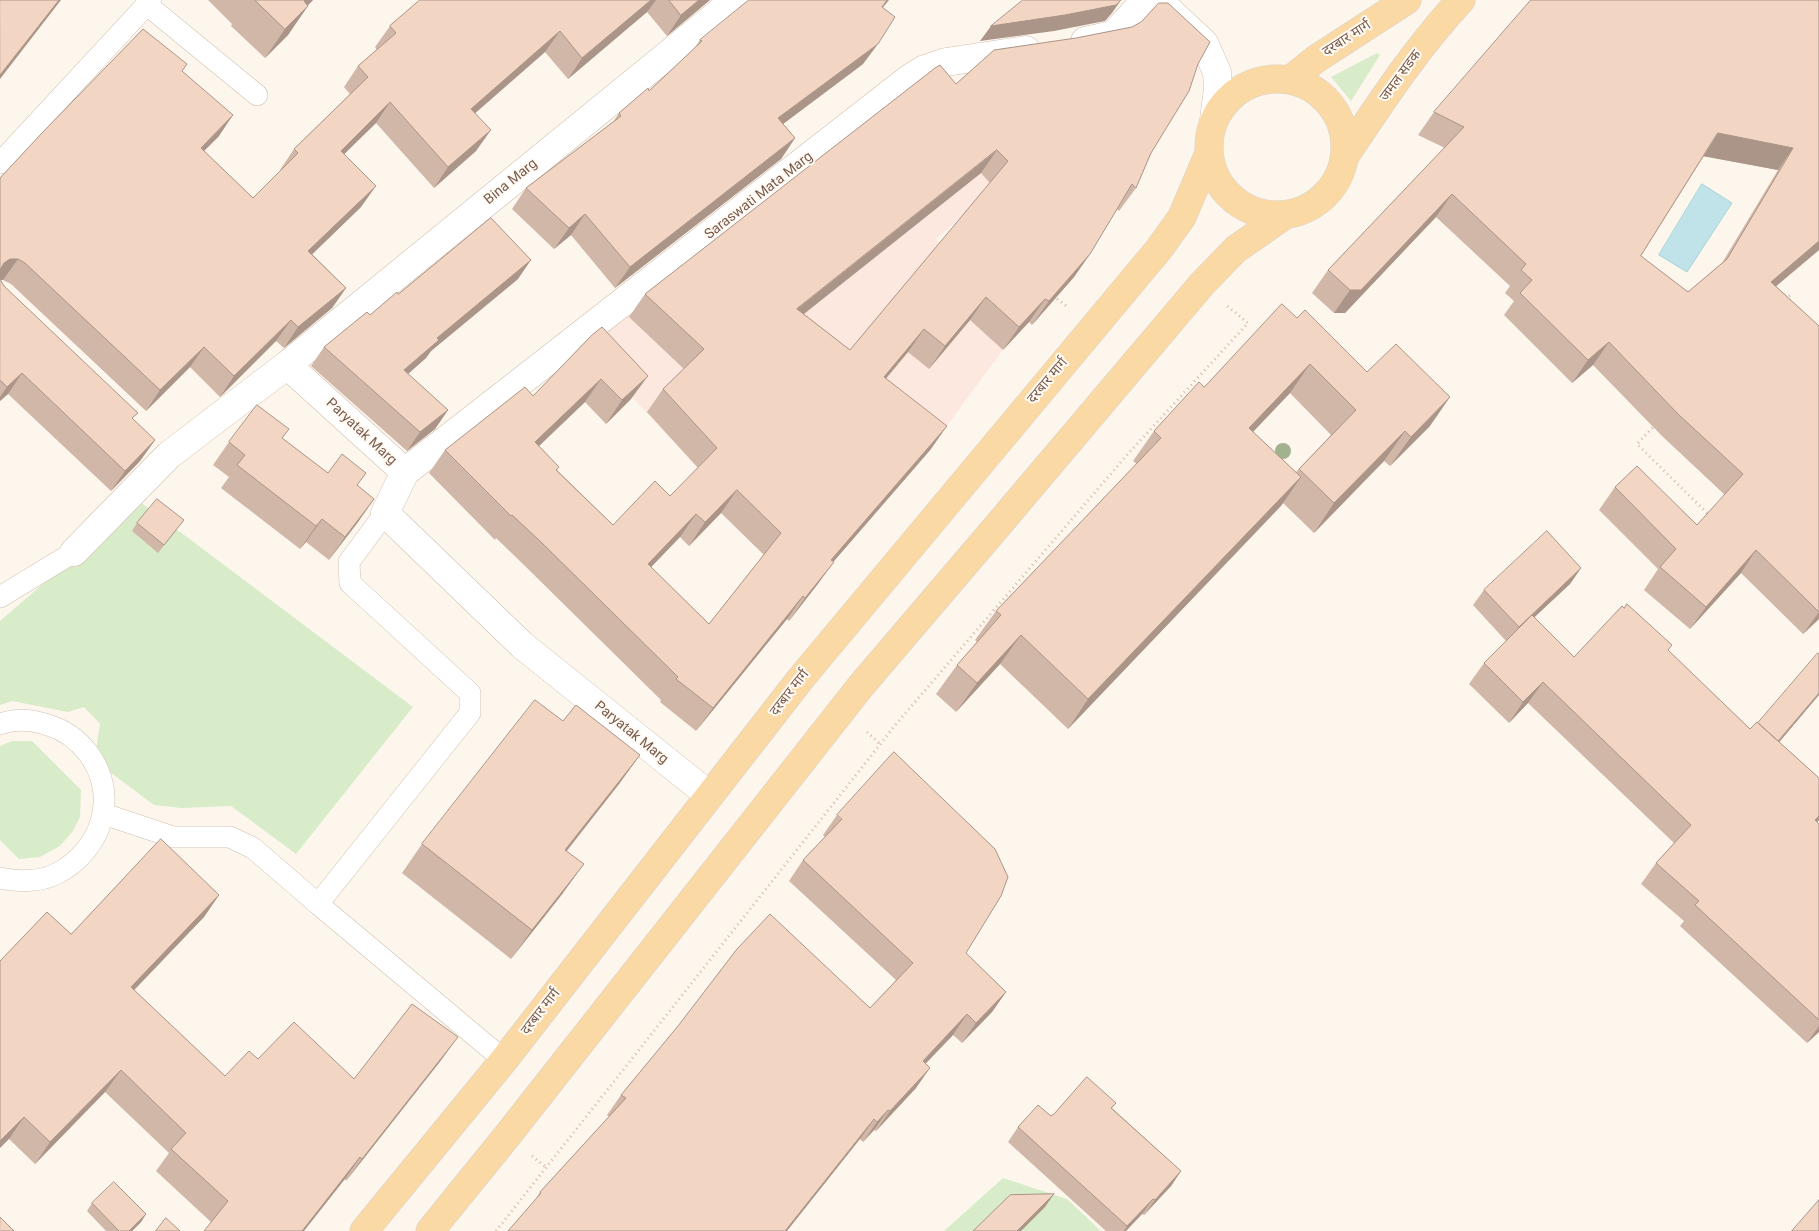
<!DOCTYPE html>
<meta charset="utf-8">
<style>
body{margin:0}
canvas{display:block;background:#fdf6ec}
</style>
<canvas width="1819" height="1231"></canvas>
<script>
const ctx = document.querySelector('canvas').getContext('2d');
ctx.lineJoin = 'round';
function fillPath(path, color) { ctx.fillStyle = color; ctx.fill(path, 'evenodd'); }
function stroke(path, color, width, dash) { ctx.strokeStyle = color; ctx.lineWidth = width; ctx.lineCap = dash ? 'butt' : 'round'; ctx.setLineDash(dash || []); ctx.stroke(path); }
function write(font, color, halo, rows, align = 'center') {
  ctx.font = font + ' Roboto,"Noto Sans Devanagari",sans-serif'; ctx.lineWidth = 4; ctx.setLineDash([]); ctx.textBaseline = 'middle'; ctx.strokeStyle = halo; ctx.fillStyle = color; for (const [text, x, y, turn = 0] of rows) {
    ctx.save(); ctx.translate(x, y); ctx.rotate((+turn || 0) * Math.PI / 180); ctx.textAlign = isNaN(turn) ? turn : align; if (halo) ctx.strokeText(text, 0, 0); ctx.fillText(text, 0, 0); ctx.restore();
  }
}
fillPath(new Path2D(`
 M922 88 1003 181 936 239 1028 320 1005 347 930 449 865 525 818 490 672 440 586 348Z`), '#fde8e0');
fillPath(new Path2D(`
 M1377 53 1380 55 1351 101 1331 77Z
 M139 501 413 707 296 854 231 806 181 808 154 805 106 769 96 751 100 724 84 707 68 712 12 701 0 705V621Z
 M12 741H32L81 790 80 817 73 831 60 846 40 857 19 859 0 840V746Z
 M1003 1178 1067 1199 1101 1231H944Z`), '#d8ecc9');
const water = new Path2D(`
 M1702 184 1732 203 1687 272 1659 255Z`);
fillPath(water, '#bfe3e8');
stroke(water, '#a5d3da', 1);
const lane = new Path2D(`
 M146 4 257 95
 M0 163 151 0
 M0 597 74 552
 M0 724C16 718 33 720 48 725 65 730 78 740 88 753 120 795 102 851 56 874 40 882 17 882 0 878
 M104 814 173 837H230L253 848 318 904 470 713V693L350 583 349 562 385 513
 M318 904 504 1060`);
const street = new Path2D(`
 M1085 41 1113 35 1146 0
 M287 365 735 0
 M405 472 910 78 925 69 946 62 1026 50
 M74 552 169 455 287 365 405 472 385 513 522 645 709 795`);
const secondary = new Path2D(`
 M1149 0 1162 4 1204 43 1217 72 1218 89 1214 120`);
const primary = new Path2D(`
 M1209 147a68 68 0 1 1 136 0a68 68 0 1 1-136 0Z
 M1290 80 1316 59 1407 0
 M1345 156C1381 102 1417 47 1461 0
 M364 1231 504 1060 802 677 1159 249 1182 217 1209 153
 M430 1231 507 1136 860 687 999 524 1202 284 1236 249 1285 215`);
stroke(lane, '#d1beb0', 22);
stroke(street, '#d1beb0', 29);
stroke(secondary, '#d6c0b0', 29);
stroke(primary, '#dad1cd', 29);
stroke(new Path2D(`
 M1053 296 1068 307
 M1785 299 1792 294
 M1656 424 1637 444 1709 515
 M867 732 881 745
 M532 1156 547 1168
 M496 1231 897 723 1127 455 1248 323 1226 305`), '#d9b8a5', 3, [1, 4]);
stroke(lane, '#fff', 21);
stroke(street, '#fff', 28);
stroke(secondary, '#fff', 28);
stroke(primary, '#fbd9a5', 28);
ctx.fillStyle = '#a0b28e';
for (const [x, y] of [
 [1283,451]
]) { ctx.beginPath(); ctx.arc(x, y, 8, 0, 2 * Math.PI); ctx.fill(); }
fillPath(new Path2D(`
 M208 0H313L308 5 288 35 265 58 231 26 232 24Z
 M420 0H710L667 36 647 12 568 79 545 52 475 113 476 151 434 188 376 123 344 154 361 207 312 254 346 288 332 308 284 348 276 341 220 397 190 367 146 411 11 284 3 280H0L4 286 133 419 155 440 140 461 111 491 8 394 0 401V178L182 71 219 136 204 151 253 198 280 171V170L294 149 350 94 344 87 358 66 377 50 375 47 390 26Z
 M1819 0V250L1776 286 1819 326V619L1803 634 1741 573 1690 629 1644 590 1658 569 1599 510 1615 487 1697 525 1725 495 1662 436 1593 365 1572 383 1504 315 1514 301 1505 293 1510 286 1436 217 1345 313H1334L1312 293 1328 270 1445 148 1418 135 1434 112ZM1704 156 1778 170 1722 263 1688 292 1641 256Z
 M883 8 863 64 783 124 795 138 781 159 615 288 571 235 554 249 512 209 526 188 613 122 619 113 649 91 694 49 700 40Z
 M956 84 1151 153 1136 188 1119 211 1117 209 1090 254 1074 277 1032 325 1029 322 1003 350 970 320 929 369 908 352 886 378 931 449 833 562 817 585 789 621 787 619 696 731 660 702 661 700 525 566 496 538 495 540 429 473 445 450 533 396 592 335 631 399 606 424 585 402 539 446 559 467 557 470 613 525 670 496 698 468 647 412 663 389 684 369 629 317 645 294ZM981 173 990 183 850 350 804 314ZM721 513 764 555 709 624 651 567 680 537 689 546Z
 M518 279 431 351 426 358 408 374 448 410 435 429 407 451 311 366 324 347 370 315Z
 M1297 318 1367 372 1430 426 1390 466 1384 461 1314 533 1283 503 1068 729 1000 664 956 712 936 694 957 665 977 642 975 640 996 611 1137 464 1133 461 1154 431 1204 387ZM1290 393 1331 435 1296 472 1253 432Z
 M282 438 328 473H366L357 485 374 499 358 522 329 560 306 542 300 549 221 488 229 477 213 465 229 442Z
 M184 520 158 553 132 531 137 523Z
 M1581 568 1570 584 1534 617 1574 657 1668 650 1750 729 1779 742 1819 778V820L1817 822 1819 824V1032L1807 1043 1680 926 1684 921 1641 884 1656 863 1674 843 1528 703 1509 723 1469 684 1484 663 1506 641 1473 605 1484 590Z
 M563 721 640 755 619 784 567 851 563 893 511 959 402 873 422 844Z
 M837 815 966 953 1006 992 992 1012 962 1043 953 1035 926 1063 916 1088 876 1131 874 1130 863 1142 860 1139 534 1202 540 1192 609 1117 607 1115 621 1095 870 1008 896 980 789 881 803 860 825 837 823 835Z
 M219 895 204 917 134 990 225 1076 258 1059 354 1079 442 1059 346 1181 345 1179 211 1222 156 1171 169 1153 105 1092 35 1164 9 1139 71 934Z
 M1116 1103 1112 1108 1181 1171 1171 1186 1144 1215 1142 1214 1126 1231H1106L1008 1142 1018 1127 1051 1116Z
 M92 1203 146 1214 141 1222 132 1231H106L87 1211Z`), '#d1b7a8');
fillPath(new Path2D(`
 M59 0H61L0 79V75Z
 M305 0H313L284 30 304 1Z
 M651 0H656L647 12 568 79 582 58Z
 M699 0H710L667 36 681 15Z
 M887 0H889L867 27Z
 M1121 0 1112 13 1105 21 1054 31 980 41 991 26Z
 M308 6 288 35 265 58 285 29Z
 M560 31 545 52 456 130 471 109Z
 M878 44 863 64 763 139 778 118Z
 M390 102 376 123 326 172 341 151Z
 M233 115 219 136 186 169 201 148Z
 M491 130 476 151 434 188 448 167Z
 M1718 133 1793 148 1778 170 1702 156Z
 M795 138 781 159 615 288 630 267Z
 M997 150 981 173 781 332 797 309Z
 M376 186 361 207 294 272 308 251Z
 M1452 194 1436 217 1345 313H1334L1350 290Z
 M585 214 571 235 554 249 569 228Z
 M1819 241V250L1755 304 1771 282Z
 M1090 254 1074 277 1032 325 1049 301Z
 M10 259H18L3 280H0V268L4 263Z
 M531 260 518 279 431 351 426 358 392 388 404 370 437 338Z
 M346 288 332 308 284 348 298 327Z
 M986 297 970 320 929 369 945 346Z
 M1045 299 1029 322 1003 350 1019 327Z
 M291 320 276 341 220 397 234 376Z
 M924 329 908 352 868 400 884 377Z
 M1609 342 1593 365 1572 383 1588 360Z
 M204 347 190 367 146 411 160 390Z
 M1310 364 1290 393 1229 457 1249 428Z
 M22 373 8 394 0 401V397L7 387Z
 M648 376 631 399 606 424 622 400Z
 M601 379 585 402 519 465 535 442Z
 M1450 397 1430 426 1390 466 1411 437Z
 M448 410 435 429 407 451 420 432Z
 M947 426 931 449 815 583 831 560Z
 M1405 431 1384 461 1314 533 1334 503Z
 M155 440 140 461 111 491 125 471Z
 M1301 477 1281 506 1068 729 1088 699Z
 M737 490 721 513 689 546 705 522Z
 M374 499 358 522 329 560 345 537Z
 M696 514 680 537 632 587 648 564Z
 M322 519 306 542 300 549 316 526Z
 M1756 550 1741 573 1690 629 1706 607Z
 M834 562 817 585 789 621 805 598Z
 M1581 568 1570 584 1508 642 1519 627Z
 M803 596 787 619 696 731 713 708Z
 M1819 612V619L1803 634Z
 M1021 635 1000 664 956 712 977 683Z
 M1543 682 1528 703 1509 723 1523 702Z
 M1819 693V695L1771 752 1776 744Z
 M640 755 619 784 544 879 565 850Z
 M1819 816V820L1800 841 1815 820Z
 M584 864 563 893 511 959 532 930Z
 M219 895 204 917 116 1009 131 987Z
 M1006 992 992 1012 962 1043 976 1023Z
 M967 1014 953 1035 909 1081 923 1061Z
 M1819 1026V1032L1807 1043Z
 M458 1037 442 1059 346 1181 362 1159Z
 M930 1068 916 1088 876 1131 890 1111Z
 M121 1070 105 1092 35 1164 50 1142Z
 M888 1110 874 1130 863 1142 877 1122Z
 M24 1117 9 1139 0 1148V1141Z
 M874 1119 860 1139 787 1231H785Z
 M360 1157 345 1179 304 1231H302Z
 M1181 1171 1171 1186 1144 1215 1155 1200Z
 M1054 1194 1045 1207 1021 1231H1017Z
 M1153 1199 1142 1214 1126 1231H1124L1127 1226Z
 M146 1214 141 1222 132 1231H129Z`), '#aa9588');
const building = new Path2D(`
 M0 0H59L0 75Z
 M255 0H305L304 1 308 6 285 29Z
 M420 0H651L582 58 560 31 471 109 491 130 448 167 390 102 341 151 376 186 308 251 346 288 298 327 291 320 234 376 204 347 160 390 25 263 18 259H10L4 263 0 270V178L41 134 143 29 187 64 182 71 233 115 201 148 253 198 298 153 294 149 368 77 358 66 396 33 390 26Z
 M669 0H699L681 15Z
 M749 0H887L882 7 895 17 878 44 778 118 795 138 630 267 585 214 569 228 526 188 621 116 619 113 648 88 649 91 702 41 700 40Z
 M1023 0H1121L1116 5 1065 15 991 26Z
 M1531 0H1819V241L1771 282 1819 326V612L1756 550 1706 607 1660 567 1676 549 1615 487 1637 466 1697 525 1743 474 1678 414 1609 342 1588 360 1520 293 1532 280 1521 270 1526 264 1452 194 1361 290H1350L1328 270 1464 127 1434 112ZM1718 133 1793 148 1727 259 1688 292 1641 256Z
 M1159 3H1168L1210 42 1198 64 1189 91 1151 153 1136 188 1132 184 1090 254 1049 301 1045 299 1019 327 986 297 945 346 924 329 884 377 947 426 831 560 834 562 805 598 803 596 713 708 676 679 678 677 541 542 512 515 511 516 445 450 525 387 533 396 592 335 602 327 648 376 622 400 601 379 535 442 559 467 556 470 613 525 655 481 670 496 717 448 663 389 704 349 645 294 935 68 940 65 956 84 994 50 1076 38 1132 27 1141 22ZM997 150 1008 161 850 350 797 309ZM737 490 781 533 709 624 648 564 696 514 705 522Z
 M491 218 531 260 437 338 439 340 404 370 448 410 420 432 324 347 367 312 370 315 397 292 398 294Z
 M0 279 4 286 138 413 132 418 155 440 125 471 22 373 7 387 0 380Z
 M1282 304 1297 318 1305 310 1367 372 1396 344 1450 397 1411 437 1405 431 1334 503 1299 469 1356 410 1310 364 1249 428 1301 477 1088 699 1021 635 977 683 957 665 1001 615 996 611 1161 438 1154 431 1199 382 1204 387Z
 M257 405 289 429 282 438 328 473 342 454 366 473 357 485 374 499 345 537 322 519 316 526 237 465 245 455 229 442Z
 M157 499 184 520 164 545 137 523Z
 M1547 531 1581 568 1519 627 1484 590Z
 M1627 604 1672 645 1668 650 1750 729 1757 722 1819 778V816L1815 820 1819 824V1020L1695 905 1699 901 1656 863 1691 825 1543 682 1523 702 1484 663 1532 615 1574 657 1622 606 1624 608Z
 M1818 653 1819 654V693L1778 741 1758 723Z
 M535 700 563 721 576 705 640 755 565 850 584 864 532 930 422 844Z
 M894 752 995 849 1008 877 1001 896 966 953 1006 992 976 1023 967 1014 923 1061 930 1068 890 1111 888 1110 877 1122 874 1119 785 1231H508L541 1193 540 1192 626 1098 621 1095 678 1026 737 949 770 914 870 1008 913 963 803 860 842 819 837 815Z
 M161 839 219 895 131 987 225 1076 249 1051 258 1059 294 1022 354 1079 412 1004 458 1037 362 1159 360 1157 302 1231H204L228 1201 171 1149 186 1133 121 1070 50 1142 24 1117 0 1141V961L47 912 71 934Z
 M1087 1077 1116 1103 1111 1108 1181 1171 1155 1200 1153 1199 1127 1226 1018 1127 1038 1105 1051 1116 1054 1114Z
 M114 1182 146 1214 129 1231H119L92 1203Z
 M1054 1194 1017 1231H973L1010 1195Z
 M1819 1200V1231H1792Z
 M0 1217 14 1231H0Z
 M166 1218 180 1231H156Z`);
fillPath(building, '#f3d5c3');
stroke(building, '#aa9588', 1);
write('14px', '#7a5c4d', '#fffaf3', [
 ["दरबार मार्ग",1347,39,-33],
 ["जमल सडक",1401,76,-54],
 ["Bina Marg",511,182,-39],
 ["Saraswati Mata Marg",759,196,-38],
 ["दरबार मार्ग",1048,381,-50],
 ["Paryatak Marg",361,432,43],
 ["दरबार मार्ग",790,693,-52],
 ["Paryatak Marg",631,733,39],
 ["दरबार मार्ग",541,1012,-52]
]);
</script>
